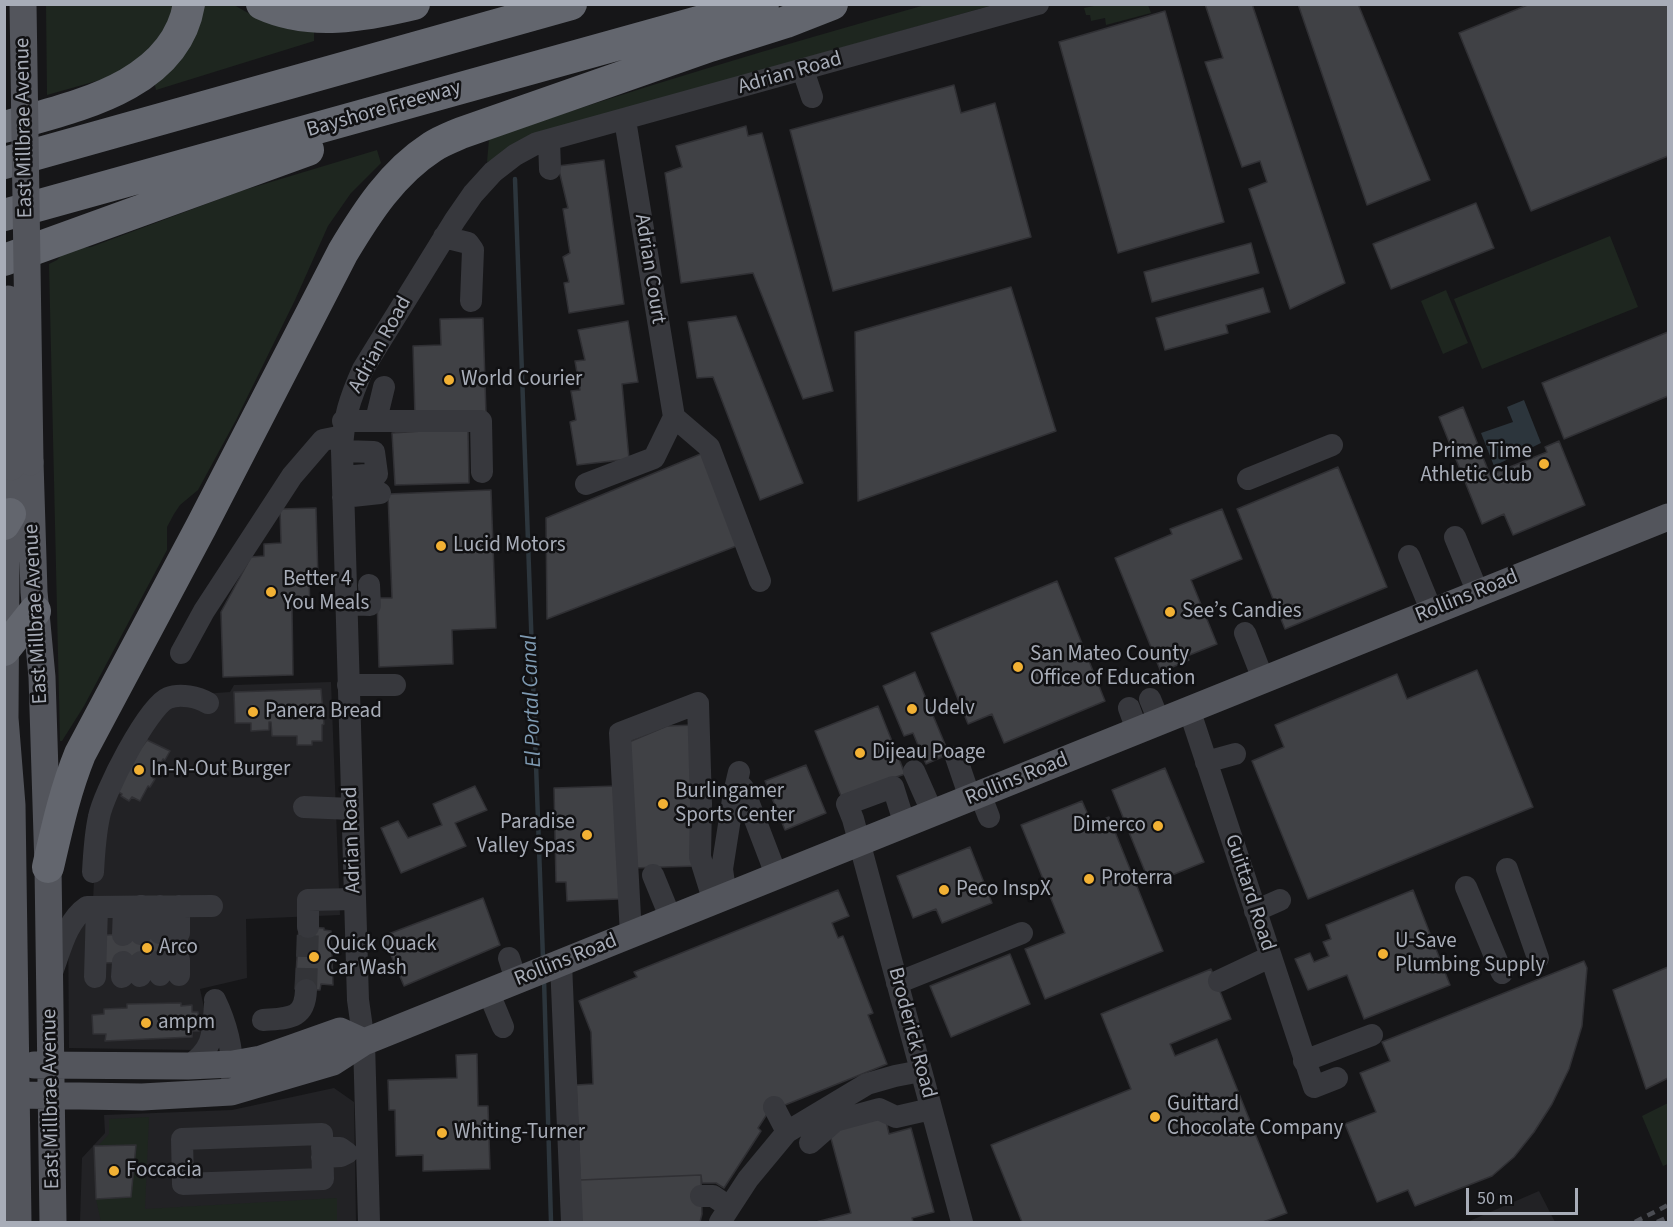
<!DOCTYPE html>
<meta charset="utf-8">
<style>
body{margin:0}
#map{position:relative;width:1673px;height:1227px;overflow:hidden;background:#161618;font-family:"Source Sans 3",sans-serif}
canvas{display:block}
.frame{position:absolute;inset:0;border:6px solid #a8adb8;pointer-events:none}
.scale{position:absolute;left:1466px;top:1188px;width:112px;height:27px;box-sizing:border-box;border:3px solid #a8adb8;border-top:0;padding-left:8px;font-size:18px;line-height:21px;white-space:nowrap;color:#a8adb8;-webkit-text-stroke:4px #111113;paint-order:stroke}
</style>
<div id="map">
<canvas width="1673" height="1227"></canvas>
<div class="frame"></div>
<div class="scale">50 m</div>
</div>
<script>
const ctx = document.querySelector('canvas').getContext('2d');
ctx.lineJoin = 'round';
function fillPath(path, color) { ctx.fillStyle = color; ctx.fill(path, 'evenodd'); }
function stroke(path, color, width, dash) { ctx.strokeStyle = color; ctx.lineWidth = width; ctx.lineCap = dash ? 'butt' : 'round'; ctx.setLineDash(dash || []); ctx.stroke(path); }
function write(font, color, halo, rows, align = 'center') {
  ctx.font = font + ' "Source Sans 3",sans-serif'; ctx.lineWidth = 5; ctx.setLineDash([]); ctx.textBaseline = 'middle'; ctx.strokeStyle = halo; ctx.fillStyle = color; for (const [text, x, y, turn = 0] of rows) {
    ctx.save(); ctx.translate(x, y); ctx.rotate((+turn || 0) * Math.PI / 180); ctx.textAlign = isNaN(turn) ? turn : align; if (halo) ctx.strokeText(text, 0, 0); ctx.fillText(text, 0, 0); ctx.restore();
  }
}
fillPath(new Path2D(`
 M331 682 340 915 246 919 247 978 200 989 209 1031 195 1050 69 1048 68 913 93 901 97 818 160 697 230 692 234 685Z
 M334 1088 354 1102 356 1222H80L82 1158 105 1133 104 1115 232 1110Z
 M1539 1191 1555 1222H1467Z`), '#222225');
fillPath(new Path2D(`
 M46 5H174L164 33 138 64 100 80 47 95Z
 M195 5H234L250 14 292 30 314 32V41L156 90 153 76Z
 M925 5H993L671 96 487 162 489 139C632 89 779 46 925 5Z
 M1099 5H1148L1151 13 1106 25 1105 18 1091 21 1090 15H1086L1084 8Z
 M377 150 381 163 351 193 328 226 295 300 236 420 198 490 180 505 174 514 167 527V550L84 706 62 741H60L49 264 57 260 67 249 91 247 241 191Z
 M1610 236 1638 307 1482 369 1454 299Z
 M1446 290 1468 343 1443 354 1421 301Z
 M1668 1103V1164L1663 1166 1642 1116Z
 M149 1117 145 1209 337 1198V1222H101L96 1199 131 1197 136 1145 98 1146 109 1134V1119Z`), '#1e261f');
fillPath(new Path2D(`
 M1524 400 1541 443 1494 466 1481 433 1513 422 1507 407Z`), '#2c353c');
stroke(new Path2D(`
 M515 179 543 959
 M544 979 551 1222`), '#2c353c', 4.5);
const building = new Path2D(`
 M1205 4H1252L1345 283 1290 309 1249 189 1267 182 1260 161 1242 167 1205 62 1223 58Z
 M1298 4H1358L1430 180 1367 205Z
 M1530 4H1668V156L1531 211 1459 33Z
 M1165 11 1224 222 1118 253 1059 42Z
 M954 85 961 113 995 103 1031 237 833 291 790 130Z
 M746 126 748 136 762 133 833 391 803 399 753 273 681 283 665 173 682 167 676 146Z
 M604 160 624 304 569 313 564 283 569 282 563 257 570 253 563 209 568 208 558 166Z
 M1476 203 1494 248 1391 289 1373 244Z
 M1251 243 1259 273 1152 302 1144 272Z
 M1011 287 1056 431 858 501 855 332Z
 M1263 288 1270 312 1226 325 1228 333 1165 350 1156 318Z
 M736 316 803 483 760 500 713 377 697 378 688 322Z
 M483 318 486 414 415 417 413 346 441 345 440 319Z
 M628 321 638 382 622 384 629 459 577 465 570 422 576 420 571 391 580 390 575 361 585 360 578 330Z
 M1668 332V396L1564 439 1542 383Z
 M1463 407 1490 475 1547 452 1545 447 1559 441 1585 505 1513 535 1504 514 1482 524 1439 417Z
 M468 428 469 483 395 485 392 433Z
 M703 453 739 545 547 619 546 518Z
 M1338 467 1387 587 1285 629 1237 509Z
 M491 490 496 628 452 630 453 664 379 667 377 598H392L388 494Z
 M316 508 318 578H309L310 607H292L293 675 223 677 221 612 251 557 264 556V544L281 543 280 509Z
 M1222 509 1242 559 1191 580 1217 644 1187 656 1189 660 1161 672 1115 558 1172 534 1170 529Z
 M1057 581 1105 701 1004 743 992 714 968 724 931 633Z
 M1477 670 1533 807 1308 899 1252 761 1284 747 1275 725 1397 674 1407 699Z
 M915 672 949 754 926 764 913 733 904 736 883 686Z
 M321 689 324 724 322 725V741H312V745H297V736H272L271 722H269V730L251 731V723H235L234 692Z
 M878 706 905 774 841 796 815 731Z
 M694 725 698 866 632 868 629 742 667 726Z
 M147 740 170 751 165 760 163 759 153 778 155 779 150 787 148 786 140 801 132 797 129 801 121 796 122 794 111 788Z
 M806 765 826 813 785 830 765 781Z
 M1165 768 1204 862 1150 884 1112 790Z
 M475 786 487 810 455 823 466 846 401 873 381 828 398 821 408 838 442 825 433 804Z
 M617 786 620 899 567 901 566 882H556L554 788Z
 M1082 801 1092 824 1109 817 1163 951 1045 999 1025 949 1065 933 1021 825Z
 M970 847 992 903 942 923 936 909 913 918 897 876Z
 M838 890 849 916 832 923 838 938 843 936 873 1013 868 1015 887 1064 780 1107 771 1108 758 1128 761 1131 724 1188 716 1183H702L701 1175 580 1180 576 1085 593 1084 591 1032 579 1001 637 977 634 972Z
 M1413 890 1450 985 1364 1019 1347 975 1308 990 1295 959 1310 953 1314 962 1329 956 1323 942 1331 939 1326 925Z
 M483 898 500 945 404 986 383 936Z
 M299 927 324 928V930L331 931 333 985 321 984 320 990 295 989Z
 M187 932 188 960 104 963 103 935Z
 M1010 954 1030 1004 951 1037 930 986Z
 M1584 961 1587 968 1582 1026 1569 1069 1552 1104 1534 1132 1514 1157 1492 1176 1415 1206 1408 1190 1377 1202 1345 1124 1376 1112 1360 1073 1390 1061 1382 1042Z
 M1668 967V1078L1646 1089 1613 990Z
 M1211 969 1231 1019 1170 1044 1175 1056 1217 1039 1287 1213 1263 1222H1022L991 1145 1131 1089 1101 1014Z
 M181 1003V1006L192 1005V1012H198L199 1031H192V1037L105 1041 106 1034H93L92 1015 104 1014V1009L127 1008V1004Z
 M477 1054 478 1106H488L490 1169 423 1171V1155L396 1156 395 1110H389L388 1080 457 1078 456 1055Z
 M885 1116 889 1134 911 1128 934 1212 912 1218 913 1222H816L851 1213 829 1131Z
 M136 1145 131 1197 96 1199 94 1146Z
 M701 1175 702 1214 700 1222H581L580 1180Z`);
fillPath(building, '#404145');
stroke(building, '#303034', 1.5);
stroke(new Path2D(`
 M306 990 308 927`), '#333438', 22, [22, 11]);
stroke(new Path2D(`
 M803 70 812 97
 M625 120 674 417
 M549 140 550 169
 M444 237 468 243 473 250 471 301
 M674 417 709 447 760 581
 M376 420 384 387
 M343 421H481L482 472
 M342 451 374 452 377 474 343 477
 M1248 479 1332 445
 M586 484 654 458 674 417
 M343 497 380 493
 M1455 537 1478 593
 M1409 556 1432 612
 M346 604 370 605 369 585
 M1245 633 1263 679
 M181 653 204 611 292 476 323 440 343 436
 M348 685H395
 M1150 699 1159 721
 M1129 708 1137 730
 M1189 709 1314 1087 1337 1078
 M956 757 970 798
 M1206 762 1235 754
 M914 771 933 814
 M737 782 743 788 777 877
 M980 794 989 817
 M304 807 352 809
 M905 825 893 787 847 804 853 819 962 1222
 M1507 869 1538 958
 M93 872C94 854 95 835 99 817 103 794 148 706 168 698 180 693 198 697 208 703
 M653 875 671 919
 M1466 887 1502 973
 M726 897 722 869 734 793 739 772
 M141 906V934
 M160 906V933
 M179 906V933
 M1255 911 1280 900
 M308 927V900L355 899
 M123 935 124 907
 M631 935 620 733 698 703 701 804 700 857 714 902
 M509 958 516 980
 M179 960V975
 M561 963 572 1222
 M51 975C60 952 66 921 87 907L212 906
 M160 975V961
 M140 976 141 962
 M95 977 97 907
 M122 977 123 962
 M1219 981 1270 957
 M897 983 1022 933
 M488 991 503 1027
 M215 1000C228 1027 234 1052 232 1082
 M263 1020C288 1018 305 1020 306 990
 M1304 1061 1372 1035
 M188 1066C214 1050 213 1033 215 1004
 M774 1107 787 1132
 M322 1134 323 1179 183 1184 182 1139Z
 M810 1143 835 1121 879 1109 896 1117 931 1109
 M322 1157 341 1156 347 1153 340 1148H322
 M701 1196H713L729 1207
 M369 1222 364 1042 358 1000 342 451C343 419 350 398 363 369L455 220 473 194 493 172 515 155 537 143 1038 4
 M720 1222 748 1179 787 1132 867 1084 895 1076 921 1071`), '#37383d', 22);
stroke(new Path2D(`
 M30 462 34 592 42 677 48 867 53 1222
 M11 467 6 562 5 718 12 805 18 1222
 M34 1065 188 1066 233 1064 261 1059 340 1031 364 1042
 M17 1095 142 1097 231 1092 333 1062 364 1042 1668 517`), '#53555c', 27);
stroke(new Path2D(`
 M262 4C310 26 364 16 414 4
 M4 127C72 107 175 88 189 4
 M4 163 571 4
 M4 215 763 4
 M4 260 308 150
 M4 524 10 514
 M4 650 35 611
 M48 867C57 828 65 791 80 754L201 527 343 252C367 212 392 173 432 147 441 141 452 137 461 133L710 46 786 22 832 4`), '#63666e', 32);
stroke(new Path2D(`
 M1635 1222 1668 1205
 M1657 1222 1668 1217`), '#4a4c52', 4.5, [8, 6]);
stroke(new Path2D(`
 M23 4 30 462
 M8 299 11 467`), '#53555c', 27);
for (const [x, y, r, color] of [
 [449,380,6,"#f2b134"],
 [1544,464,6,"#f2b134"],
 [441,546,6,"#f2b134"],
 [271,592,6,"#f2b134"],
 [1170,612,6,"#f2b134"],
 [1018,667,6,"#f2b134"],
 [912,709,6,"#f2b134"],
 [253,712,6,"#f2b134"],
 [860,753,6,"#f2b134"],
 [139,770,6,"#f2b134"],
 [663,804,6,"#f2b134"],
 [1158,826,6,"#f2b134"],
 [587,835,6,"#f2b134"],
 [1089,879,6,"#f2b134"],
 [944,890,6,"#f2b134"],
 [147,948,6,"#f2b134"],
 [1383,954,6,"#f2b134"],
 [314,957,6,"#f2b134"],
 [146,1023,6,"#f2b134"],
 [1155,1117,6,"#f2b134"],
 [442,1133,6,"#f2b134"],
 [114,1171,6,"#f2b134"]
]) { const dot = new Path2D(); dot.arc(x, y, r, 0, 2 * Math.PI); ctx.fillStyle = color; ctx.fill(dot); stroke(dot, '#111113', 2); }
write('21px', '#a8adb8', '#111113', [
 ["Adrian Road",790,74,-16],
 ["Bayshore Freeway",384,110,-16],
 ["East Millbrae Avenue",25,128,-91],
 ["Adrian Court",649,269,81],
 ["Adrian Road",381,345,-61],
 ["Rollins Road",1467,597,-22],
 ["East Millbrae Avenue",37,614,-93],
 ["Rollins Road",1017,780,-22],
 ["Adrian Road",353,840,-92],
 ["Guittard Road",1249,893,72],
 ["Rollins Road",566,961,-22],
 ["Broderick Road",911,1033,75],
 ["East Millbrae Avenue",52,1099,-91]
]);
write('21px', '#a8adb8', '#111113', [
 ["World Courier",461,380],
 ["Prime Time",1532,452,"right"],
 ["Athletic Club",1532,476,"right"],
 ["Lucid Motors",453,546],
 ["Better 4",283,580],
 ["You Meals",283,604],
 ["See’s Candies",1182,612],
 ["San Mateo County",1030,655],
 ["Office of Education",1030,679],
 ["Udelv",924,709],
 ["Panera Bread",265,712],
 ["Dijeau Poage",872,753],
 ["In-N-Out Burger",151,770],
 ["Burlingamer",675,792],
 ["Sports Center",675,816],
 ["Paradise",575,823,"right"],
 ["Valley Spas",575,847,"right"],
 ["Dimerco",1146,826,"right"],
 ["Proterra",1101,879],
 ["Peco InspX",956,890],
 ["U-Save",1395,942],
 ["Plumbing Supply",1395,966],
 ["Quick Quack",326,945],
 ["Car Wash",326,969],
 ["Arco",159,948],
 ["ampm",158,1023],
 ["Guittard",1167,1105],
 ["Chocolate Company",1167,1129],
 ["Whiting-Turner",454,1133],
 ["Foccacia",126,1171]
], 'left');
write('italic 22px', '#7f9bb3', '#111113', [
 ["El Portal Canal",533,701,-92]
]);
</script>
